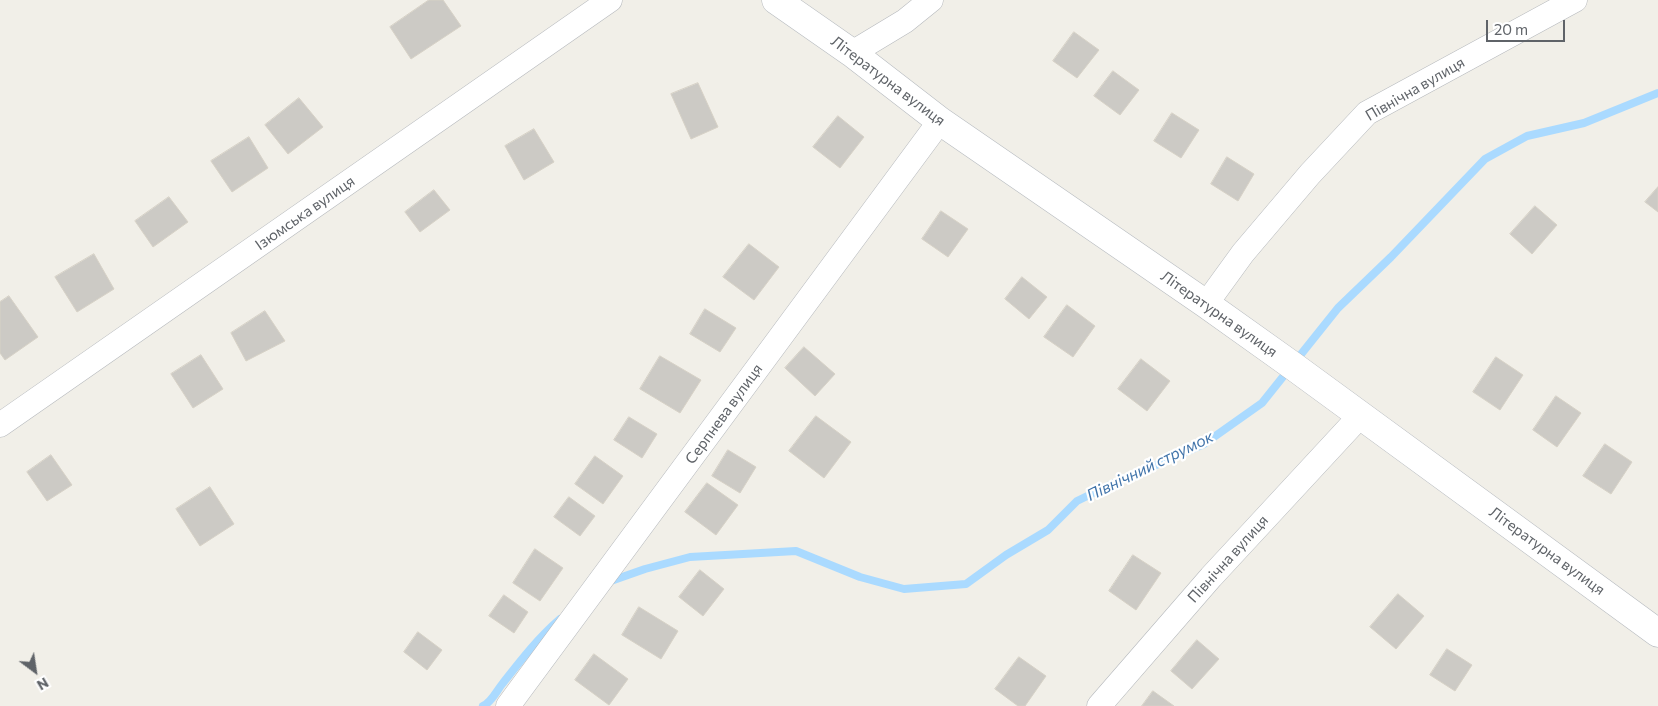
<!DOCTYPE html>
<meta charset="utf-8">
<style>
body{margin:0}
#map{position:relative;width:1658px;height:706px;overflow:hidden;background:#f1efe8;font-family:Commissioner,sans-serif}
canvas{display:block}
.north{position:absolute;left:10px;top:646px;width:50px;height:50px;-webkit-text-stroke:4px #fff;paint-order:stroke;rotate:149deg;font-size:14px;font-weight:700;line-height:20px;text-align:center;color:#5f6368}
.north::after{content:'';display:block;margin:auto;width:18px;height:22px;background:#5f6368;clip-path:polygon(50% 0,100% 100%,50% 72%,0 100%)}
.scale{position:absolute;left:1486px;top:20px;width:79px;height:22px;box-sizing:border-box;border:2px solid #5f6368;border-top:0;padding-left:6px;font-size:15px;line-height:18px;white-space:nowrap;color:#5f6368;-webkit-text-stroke:4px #fff;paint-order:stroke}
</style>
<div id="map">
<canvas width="1658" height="706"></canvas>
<div class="north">N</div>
<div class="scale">20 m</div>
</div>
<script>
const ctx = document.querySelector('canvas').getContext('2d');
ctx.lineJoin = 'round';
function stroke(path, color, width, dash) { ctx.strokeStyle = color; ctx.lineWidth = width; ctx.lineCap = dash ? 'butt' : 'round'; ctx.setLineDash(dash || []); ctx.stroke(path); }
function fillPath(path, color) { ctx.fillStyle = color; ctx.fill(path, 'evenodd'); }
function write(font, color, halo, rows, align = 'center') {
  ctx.font = font + ' Commissioner,sans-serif'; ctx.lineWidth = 4.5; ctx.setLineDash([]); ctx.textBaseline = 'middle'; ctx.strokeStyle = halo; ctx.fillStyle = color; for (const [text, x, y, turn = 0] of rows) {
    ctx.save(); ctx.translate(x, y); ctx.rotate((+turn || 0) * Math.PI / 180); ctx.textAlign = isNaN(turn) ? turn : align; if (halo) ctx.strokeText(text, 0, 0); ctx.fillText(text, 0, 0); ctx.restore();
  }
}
stroke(new Path2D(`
 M608 582 645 569 690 557 796 551 860 577 904 589 966 584 1006 555 1048 530 1077 501 1110 485 1204 444 1262 403 1338 308 1391 257 1485 159 1527 136 1584 123 1658 93
 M483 706C492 702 497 690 503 683 521 660 538 638 560 619`), '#aadaff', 8);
const building = new Path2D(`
 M429 0H443L461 26 411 59 390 27Z
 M1074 32 1099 50 1077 78 1053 61Z
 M1113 71 1139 90 1120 115 1094 96Z
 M698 83 718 127 691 139 671 94Z
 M299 98 323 127 288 154 265 125Z
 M1172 113 1199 130 1181 158 1154 141Z
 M838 116 864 137 840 168 813 147Z
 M534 129 554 162 524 180 505 146Z
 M249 137 268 168 232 192 211 161Z
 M1227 157 1254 174 1238 201 1211 184Z
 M1658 187V212L1645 202Z
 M434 190 450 210 420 232 405 212Z
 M169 197 188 222 153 247 135 221Z
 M1535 206 1557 225 1532 254 1510 234Z
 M941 211 968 229 948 257 922 239Z
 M749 244 779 267 754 300 723 277Z
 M94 254 114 289 77 312 55 277Z
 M1022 277 1047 297 1029 319 1005 299Z
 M9 296 38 337 5 360 0 353V302Z
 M1067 305 1095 326 1073 357 1044 337Z
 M705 309 736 328 720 352 690 334Z
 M265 311 285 341 246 361 231 333Z
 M804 347 835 374 815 396 785 368Z
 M201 355 223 389 193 408 171 374Z
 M660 356 701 380 680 413 640 389Z
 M1496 357 1523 375 1500 410 1473 392Z
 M1141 359 1170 381 1147 411 1118 389Z
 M1556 396 1581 413 1557 447 1533 430Z
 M816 416 851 442 824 478 789 451Z
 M629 417 657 434 642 458 614 440Z
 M1605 444 1632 462 1611 494 1583 476Z
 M728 450 756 467 740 493 712 476Z
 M51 455 72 485 47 501 27 472Z
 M595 456 623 476 603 504 575 484Z
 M707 483 738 505 716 535 685 512Z
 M210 487 234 524 200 546 176 509Z
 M569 497 595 516 580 536 554 517Z
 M535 549 563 568 540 601 513 583Z
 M1133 555 1161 573 1136 610 1109 591Z
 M700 570 724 589 703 616 679 597Z
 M1398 594 1424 616 1396 649 1370 627Z
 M504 595 528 612 514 633 489 616Z
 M639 607 678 631 661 659 622 635Z
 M418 632 442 650 427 670 404 652Z
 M1197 640 1219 659 1192 689 1171 671Z
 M1447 649 1472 665 1455 691 1430 675Z
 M594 654 628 679 609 705 575 680Z
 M1019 657 1046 676 1025 706H1018L995 689Z
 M1153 691 1174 706H1142Z`);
fillPath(building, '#cccac5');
stroke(building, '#d6d1c6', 1);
const street = new Path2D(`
 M852 53 905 21 931 0
 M1206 304 1243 253 1310 174 1367 113 1575 0
 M0 425 610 0
 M508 706 940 121
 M1099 706 1211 577 1361 415`);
const secondary = new Path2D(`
 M776 0 852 53 940 121 1206 304 1293 366 1658 633`);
stroke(street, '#b5b8bc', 25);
stroke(secondary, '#b6babf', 29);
stroke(street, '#fff', 24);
stroke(secondary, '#fff', 28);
write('15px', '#5f6368', '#fff', [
 ["Літературна вулиця",888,81,37],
 ["Північна вулиця",1415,89,-30],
 ["Ізюмська вулиця",305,213,-35],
 ["Літературна вулиця",1219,314,35],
 ["Серпнева вулиця",724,414,-54],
 ["Літературна вулиця",1547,551,36],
 ["Північна вулиця",1228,559,-48]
]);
write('italic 16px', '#4174aa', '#fff', [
 ["Північний струмок",1150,466,-26]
]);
</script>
